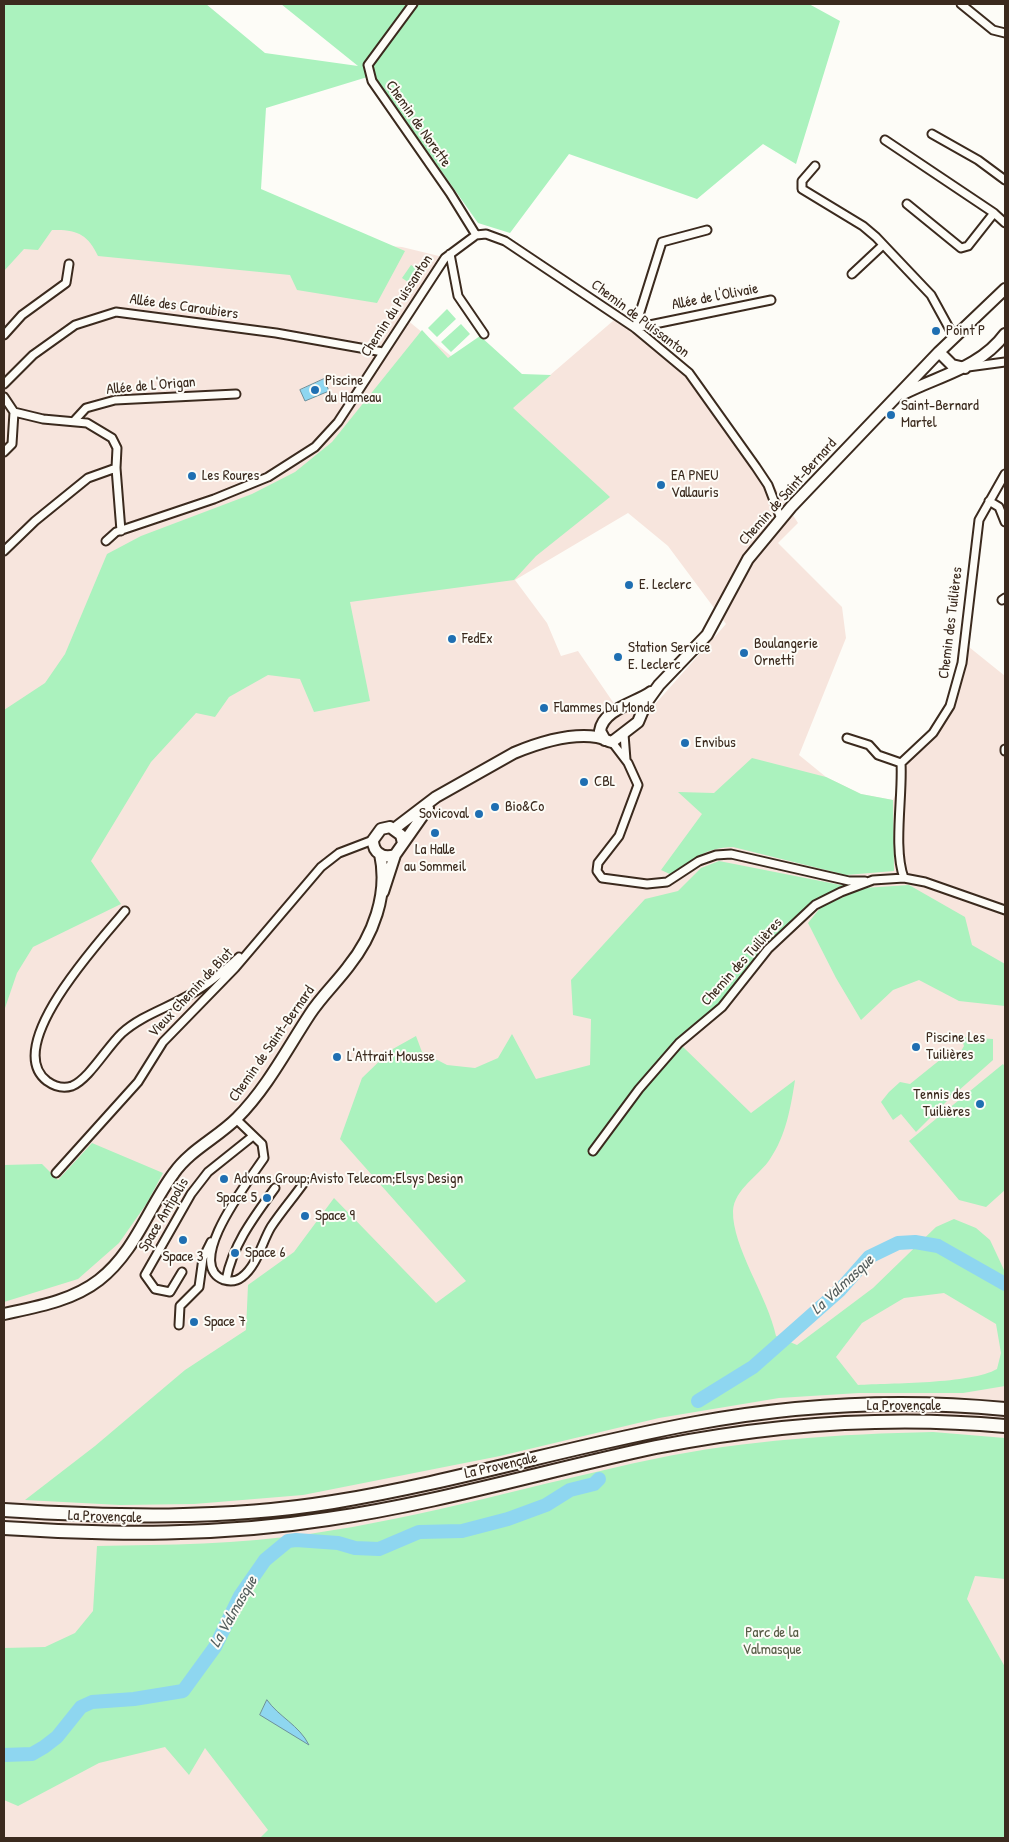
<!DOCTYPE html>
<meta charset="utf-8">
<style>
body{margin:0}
#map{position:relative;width:1009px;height:1842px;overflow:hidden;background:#fdfcf7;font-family:"Patrick Hand",sans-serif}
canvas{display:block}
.frame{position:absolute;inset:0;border:5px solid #3b2a1e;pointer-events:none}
</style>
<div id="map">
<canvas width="1009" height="1842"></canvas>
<div class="frame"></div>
</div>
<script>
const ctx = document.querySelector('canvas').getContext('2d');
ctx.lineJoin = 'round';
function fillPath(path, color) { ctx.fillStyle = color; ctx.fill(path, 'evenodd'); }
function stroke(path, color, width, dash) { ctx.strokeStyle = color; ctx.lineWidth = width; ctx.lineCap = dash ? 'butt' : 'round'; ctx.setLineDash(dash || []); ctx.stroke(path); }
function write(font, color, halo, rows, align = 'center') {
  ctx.font = font + ' "Patrick Hand",sans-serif'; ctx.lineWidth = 4; ctx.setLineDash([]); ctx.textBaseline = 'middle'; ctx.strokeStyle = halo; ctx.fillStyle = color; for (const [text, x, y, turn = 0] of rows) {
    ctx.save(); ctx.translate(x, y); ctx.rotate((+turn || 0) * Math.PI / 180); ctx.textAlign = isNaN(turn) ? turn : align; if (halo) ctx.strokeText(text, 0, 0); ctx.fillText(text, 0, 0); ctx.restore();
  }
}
fillPath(new Path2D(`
 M4 143 375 245 402 247 443 257 406 319 513 407 621 314 683 361 763 469 798 523 778 543 842 607 846 638 799 755 826 777 861 794 893 800 902 780 901 763 926 741 950 706 964 643 1005 676V1838H4ZM628 513 668 546 726 624 649 711 633 694 615 705 578 651 561 656 547 623 515 580Z`), '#f7e5dd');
fillPath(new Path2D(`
 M4 4H206L265 53 358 66 281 4H809L840 21 796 164 763 144 697 199 569 154 510 233 478 223 374 75 266 108 261 189 405 251 377 303 297 290 290 275 98 256C88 234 76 229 52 230L38 250 24 249 4 271Z
 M411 265 420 271 411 284 402 278Z
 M447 309 456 319 437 337 428 328Z
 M461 324 470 334 451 352 441 342Z
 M422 330 448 358 480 336 522 374 551 375 513 408 610 497 536 556 514 580 350 602 370 701 314 712 300 679 268 675 229 697 215 717 196 713 151 762 91 861 121 904 33 947 17 973 4 1011V710L45 683 65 654 107 554 141 536 252 494 295 472 332 442Z
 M752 758 826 777 861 794 893 800 894 871 846 875 733 847C704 848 695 858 674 876L661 870 702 814 678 792 714 793Z
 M719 861 846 886 820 898 799 913 682 1046 751 1113 795 1080C791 1106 786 1136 770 1159 760 1175 734 1189 733 1211 732 1247 768 1297 776 1336L797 1345 873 1288 936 1227 954 1219 976 1228 990 1240 1005 1272V1386L963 1393H859L779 1398 659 1418 500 1456 303 1495 194 1504 120 1505 25 1500 95 1446 185 1370 246 1330 248 1285 294 1252 334 1198 436 1303 466 1281 340 1139 362 1078 391 1050 416 1036 422 1052 447 1065 475 1068 498 1058 512 1034 536 1079 590 1065 591 1019 573 1015 571 980 645 899 678 891 701 868ZM944 1293 996 1324 1001 1353 997 1369C971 1384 890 1383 858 1385L836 1357 862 1323 904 1298Z
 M909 885 965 917 972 945 1005 964V1006L959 1001 919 980 893 990 861 1020 836 978 808 923 821 907 864 888Z
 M961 1037 993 1039V1060L948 1100 916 1132 901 1114 893 1120 881 1102 889 1092 900 1082 910 1084 946 1055 951 1059 958 1056 964 1046Z
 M1003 1064 1005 1067V1190L986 1207 959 1200 909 1141Z
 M92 1143 163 1173 147 1203 119 1243 78 1279 4 1302V1165L42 1164 58 1180Z
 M933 1432 1005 1438V1579L975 1576 967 1599 1005 1667V1838H260L268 1830 205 1748 189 1775 165 1747 99 1763 18 1806 4 1800V1648L45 1647 75 1633 93 1611 97 1546C168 1545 239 1544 309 1534 426 1517 539 1483 654 1459 745 1440 840 1434 933 1432Z`), '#abf2be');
const water = new Path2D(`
 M324 379 329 391 305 401 300 390Z
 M267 1700C279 1717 299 1725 309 1745L260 1715Z`);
fillPath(water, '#8ed6f0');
stroke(water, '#6d919c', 1);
stroke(new Path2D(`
 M698 1401 753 1367 840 1290 869 1257 898 1243 915 1242 938 1246 1005 1284
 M4 1755 32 1754 44 1747 57 1737 81 1707 92 1702 134 1699 183 1691 215 1647 240 1596 265 1560 288 1541 296 1540 338 1543 355 1548 379 1549 419 1532 462 1531 508 1519 546 1505 570 1490 594 1484 599 1479`), '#8ed6f0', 14);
const minor = new Path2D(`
 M413 4 368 65 372 81 450 193 476 235
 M961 4 993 30 1005 33
 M932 134 978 160 1005 180
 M885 140 994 213
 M815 166 802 181V189L863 226 876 237 931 295 954 337
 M907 204 961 248 968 246 994 213 1005 223
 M476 235 486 234 505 241 635 328 689 373 756 467 768 485 781 519
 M450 254 458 296 484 334
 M852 274 883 245
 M635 328 771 300
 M635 328 662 242 707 230
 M4 335 22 315 66 283 69 264
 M968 367 1005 362
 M4 384 33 355 75 325 116 312 276 333 383 352
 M4 397 14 412 43 419 87 423 112 438 117 448 116 468 121 531
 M74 421 86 408 115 400 236 394
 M4 452 12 444 14 412
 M989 501 999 507 1005 522
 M106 541 116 532 214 499 268 477 315 447 338 422 445 258 476 235
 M4 551 35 521 88 478 116 468
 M1002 600 1005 598
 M624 734 626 760
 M847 738 869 745 878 755 901 763
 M612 742 628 763 638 785 619 836 598 863 597 871 602 878 647 884 667 882 699 861 716 855 731 854 849 881H865
 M1005 751V749
 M904 878C893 849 903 795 901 763L933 733 950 706 962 663 979 520 1005 474
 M125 911C102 939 1 1046 47 1081 54 1086 63 1089 72 1086 89 1079 107 1047 122 1033 142 1015 168 1008 191 994 209 984 224 971 239 957
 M236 1119 262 1144 264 1158C251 1178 182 1264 224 1280 231 1282 237 1281 242 1277 257 1266 262 1242 271 1227 281 1212 293 1198 303 1184
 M593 1151 639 1089 679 1043 722 1007 768 949 815 905 841 892 873 880 904 878 925 882 1005 910
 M56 1173 138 1082 163 1042 235 968 321 867 339 853 373 840
 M182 1272 170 1292 155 1289 145 1275 191 1194 208 1172 253 1136
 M226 1280C233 1244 254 1217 275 1188
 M179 1325 180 1306 199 1287 203 1258 211 1242`);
const secondary = new Path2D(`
 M939 352 952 365 965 368
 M903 394C940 375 980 368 1005 334
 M605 740 600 731C603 709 636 703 651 692
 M394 829 436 797 514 753C538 743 571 733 597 737 603 738 607 741 612 742L638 722 646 703 659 685 707 635 748 559 791 507 939 352 1005 289
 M403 843 401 835 390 827 381 829 373 840C373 853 383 859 395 855L428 808
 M383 892 395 855
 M4 1314C36 1307 72 1301 99 1280 135 1252 148 1208 174 1173 190 1150 217 1138 237 1118 267 1088 287 1049 310 1014 321 997 336 983 348 967 373 936 389 894 380 854`);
const motorway = new Path2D(`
 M4 1510C114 1517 224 1520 333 1502 456 1482 574 1445 696 1423 798 1404 902 1399 1005 1409
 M4 1528C114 1535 219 1536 328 1519 439 1503 547 1470 656 1447 772 1424 888 1415 1005 1426`);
stroke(minor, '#3b2a1e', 11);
stroke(secondary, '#3b2a1e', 14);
stroke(motorway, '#3b2a1e', 16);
stroke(minor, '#fdfcf7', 7);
stroke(secondary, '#fdfcf7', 10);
stroke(motorway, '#fdfcf7', 12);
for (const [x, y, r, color] of [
 [936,331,5,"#1f6fb2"],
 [315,390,5,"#1f6fb2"],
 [891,415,5,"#1f6fb2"],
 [192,476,5,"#1f6fb2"],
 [661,485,5,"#1f6fb2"],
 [629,585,5,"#1f6fb2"],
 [452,639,5,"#1f6fb2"],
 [744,653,5,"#1f6fb2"],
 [618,657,5,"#1f6fb2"],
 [544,708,5,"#1f6fb2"],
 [685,743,5,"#1f6fb2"],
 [584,782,5,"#1f6fb2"],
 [495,807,5,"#1f6fb2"],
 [479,814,5,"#1f6fb2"],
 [435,833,5,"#1f6fb2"],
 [916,1047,5,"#1f6fb2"],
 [337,1057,5,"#1f6fb2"],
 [980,1104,5,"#1f6fb2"],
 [224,1179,5,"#1f6fb2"],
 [267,1198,5,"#1f6fb2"],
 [305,1216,5,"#1f6fb2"],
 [183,1240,5,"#1f6fb2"],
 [235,1253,5,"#1f6fb2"],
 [194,1322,5,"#1f6fb2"]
]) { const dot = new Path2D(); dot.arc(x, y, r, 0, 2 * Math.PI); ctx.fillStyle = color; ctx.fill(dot); stroke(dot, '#fdfcf7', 2); }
write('15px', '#3b2a1e', '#fdfcf7', [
 ["Chemin de Norette",418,124,55],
 ["Allée de l'Olivaie",715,297,-11],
 ["Chemin du Puissanton",397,306,-57],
 ["Allée des Caroubiers",184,307,8],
 ["Chemin de Puissanton",640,319,37],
 ["Allée de L'Origan",151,386,-5],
 ["Chemin de Saint-Bernard",788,492,-48],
 ["Chemin des Tuilières",951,623,-83],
 ["Chemin des Tuilières",742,962,-48],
 ["Vieux Chemin de Biot",191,993,-47],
 ["Chemin de Saint-Bernard",272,1044,-55],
 ["Space Antipolis",164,1215,-59],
 ["La Provençale",904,1406],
 ["La Provençale",501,1466,-13],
 ["La Provençale",105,1517,2]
]);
write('15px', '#3b2a1e', '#fdfcf7', [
 ["Point P",946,331],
 ["Piscine",325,381],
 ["du Hameau",325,398],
 ["Saint-Bernard",901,406],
 ["Martel",901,423],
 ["Les Roures",202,476],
 ["EA PNEU",671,476],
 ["Vallauris",671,493],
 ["E. Leclerc",639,585],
 ["FedEx",462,639],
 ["Boulangerie",754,644],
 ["Ornetti",754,661],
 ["Station Service",628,648],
 ["E. Leclerc",628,665],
 ["Flammes Du Monde",554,708],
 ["Envibus",695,743],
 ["CBL",594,782],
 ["Bio&Co",505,807],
 ["Sovicoval",469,814,"right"],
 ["La Halle",435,850,"center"],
 ["au Sommeil",435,867,"center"],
 ["Piscine Les",926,1038],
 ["Tuilières",926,1055],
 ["L'Attrait Mousse",347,1057],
 ["Tennis des",970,1095,"right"],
 ["Tuilières",970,1112,"right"],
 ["Advans Group;Avisto Telecom;Elsys Design",234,1179],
 ["Space 5",257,1198,"right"],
 ["Space 9",315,1216],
 ["Space 6",245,1253],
 ["Space 3",183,1257,"center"],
 ["Space 7",204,1322]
], 'left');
write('15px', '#575c46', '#fdfcf7', [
 ["Parc de la",772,1633],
 ["Valmasque",772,1650]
]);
write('italic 16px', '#545e5d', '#fdfcf7', [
 ["La Valmasque",843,1285,-43],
 ["La Valmasque",234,1612,-60]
]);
</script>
